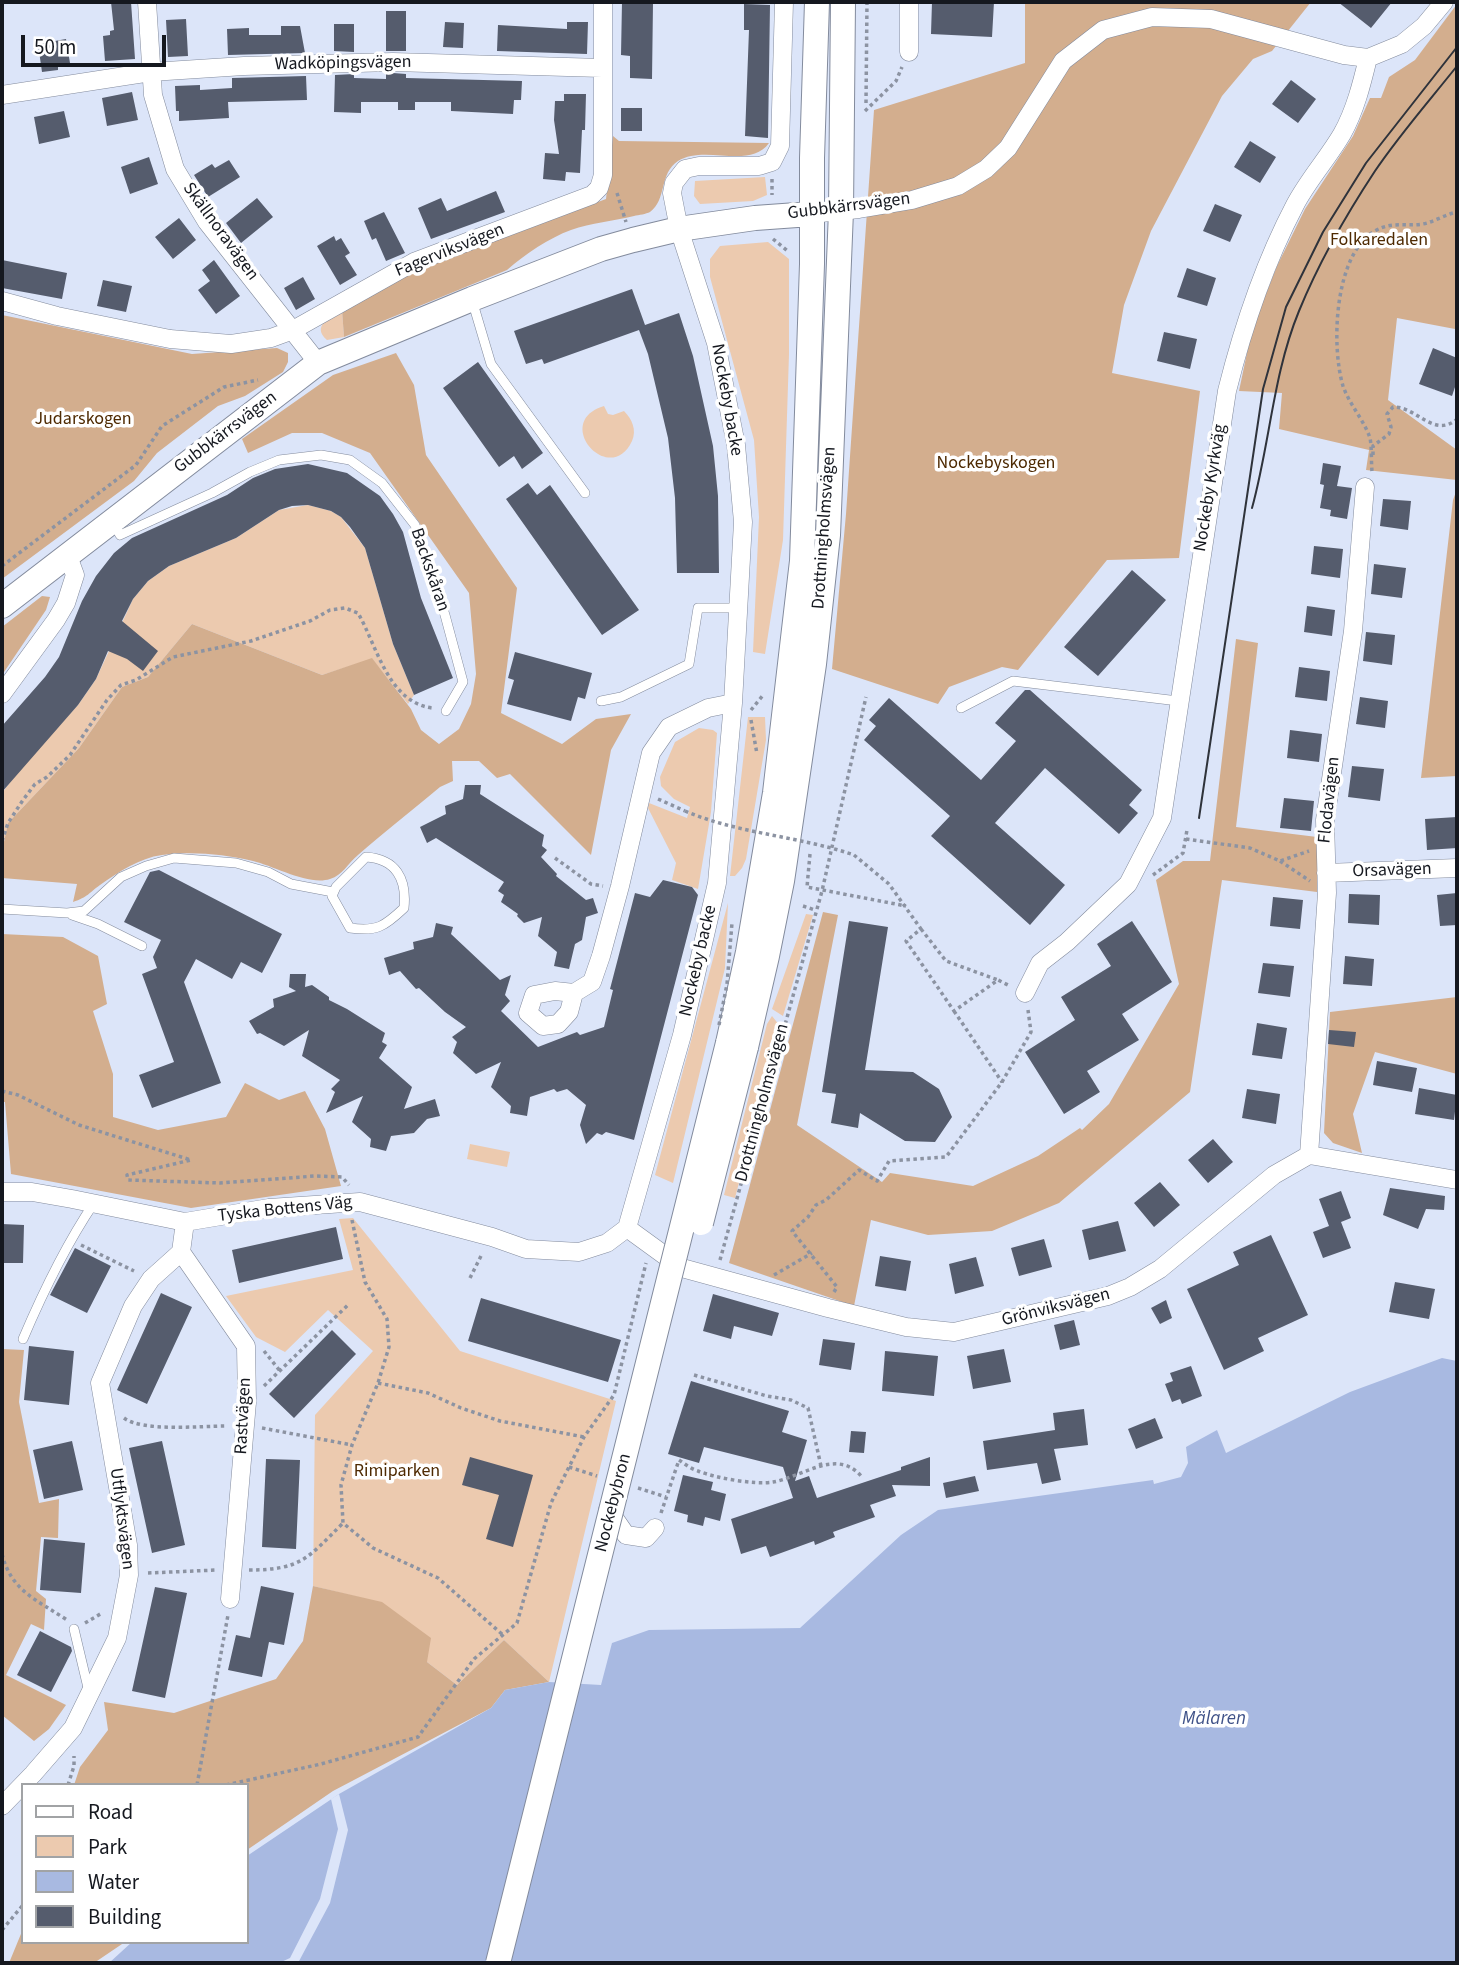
<!DOCTYPE html>
<meta charset="utf-8">
<style>
body{margin:0}
#map{position:relative;width:1459px;height:1965px;overflow:hidden;background:#dce5f9;font-family:"Source Sans 3",sans-serif}
canvas{display:block}
.frame{position:absolute;inset:0;border:4px solid #15181f;pointer-events:none}
.legend{position:absolute;left:21px;top:1783px;width:228px;height:161px;box-sizing:border-box;background:#fff;border:2px solid #a1a3a5;margin:0;padding:9px 12px;list-style:none;font-size:21px;color:#15181f}
.legend li{display:flex;align-items:center;gap:14px;height:35px}
.legend b{width:35px;border:2px solid #a1a3a5}
.scale{position:absolute;left:21px;top:35px;width:145px;height:32px;box-sizing:border-box;border:4px solid #15181f;border-top:0;padding-left:9px;font-size:21px;line-height:24px;white-space:nowrap;color:#15181f;-webkit-text-stroke:5px #fff;paint-order:stroke}
</style>
<div id="map">
<canvas width="1459" height="1965"></canvas>
<div class="frame"></div>
<ul class="legend">
<li><b style="height:9px;background:#fff"></b>Road</li>
<li><b style="height:19px;background:#eccaaf"></b>Park</li>
<li><b style="height:19px;background:#a8b9e1"></b>Water</li>
<li><b style="height:19px;background:#555c6d"></b>Building</li>
</ul>
<div class="scale">50 m</div>
</div>
<script>
const ctx = document.querySelector('canvas').getContext('2d');
ctx.lineJoin = 'round';
function fillPath(path, color) { ctx.fillStyle = color; ctx.fill(path, 'evenodd'); }
function stroke(path, color, width, dash) { ctx.strokeStyle = color; ctx.lineWidth = width; ctx.lineCap = dash ? 'butt' : 'round'; ctx.setLineDash(dash || []); ctx.stroke(path); }
function write(font, color, halo, rows, align = 'center') {
  ctx.font = font + ' "Source Sans 3",sans-serif'; ctx.lineWidth = 7; ctx.setLineDash([]); ctx.textBaseline = 'middle'; ctx.strokeStyle = halo; ctx.fillStyle = color; for (const [text, x, y, turn = 0] of rows) {
    ctx.save(); ctx.translate(x, y); ctx.rotate((+turn || 0) * Math.PI / 180); ctx.textAlign = isNaN(turn) ? turn : align; if (halo) ctx.strokeText(text, 0, 0); ctx.fillText(text, 0, 0); ctx.restore();
  }
}
fillPath(new Path2D(`
 M765 177 767 195 753 201 700 204 694 196 695 181Z
 M768 242 789 259V354L783 540 765 654 753 652 759 517 754 440 710 277V259L720 246Z
 M342 310 344 337 327 340C311 326 330 317 342 310Z
 M604 406 608 414 613 415 624 411C632 419 637 430 632 441 610 488 551 422 604 406Z
 M308 505 331 511 341 517 365 548 393 644 414 695 408 704 372 659 322 675 192 624 148 677 122 687 79 748 8 823 2 851V793L24 764 78 705 96 679 133 599 148 581 169 566 236 538 279 510Z
 M748 717H765L766 740 746 859 742 868 735 876H730Z
 M699 728 713 730 717 733 711 812 698 889 672 880 676 863 648 808 649 803 687 818 690 807 674 799 661 786 660 777 675 742Z
 M728 903 725 968 673 1183 655 1175Z
 M806 914 813 915 783 1016 772 1009Z
 M772 1016 780 1026 735 1198 724 1195 767 1024Z
 M470 1144 510 1152 507 1167 467 1159Z
 M353 1218 460 1351 616 1401 549 1682 504 1640 457 1685 427 1662 382 1603 313 1586 315 1415 373 1351 328 1310 285 1352 256 1337 226 1296 353 1270 339 1219Z`), '#eccaaf');
fillPath(new Path2D(`
 M1025 2H1311L1272 51 1253 59 1222 96 1151 231 1124 305 1112 373 1200 391 1179 558 1107 560 1018 670 1002 667 949 687 938 704 832 669 846 514 874 110 1025 63Z
 M1457 4V333L1455 329 1397 318 1388 400 1457 450V480L1366 470 1369 450 1279 429 1282 393 1239 391 1252 329 1277 266 1305 209 1353 136 1370 98H1381L1389 77 1415 60Z
 M613 136 619 141 769 143C750 170 705 144 678 161 659 173 667 200 650 212 646 214 639 215 634 216 614 221 591 223 571 230 549 238 525 254 507 270L344 337 342 310 415 270 606 199Z
 M2 315 192 354 277 348 288 353V362L283 372 245 396 218 406 157 453 134 481 2 579Z
 M396 353 414 385 426 455 517 588 501 713 562 744 596 719 631 714 611 750 591 855 510 774 497 778 479 761H452L453 781 440 787C413 810 384 832 358 855 347 864 343 875 330 879 309 886 274 866 253 861 224 854 191 851 162 855 139 858 119 872 100 885 89 893 88 897 73 902L77 884 2 878V851L8 823 79 748 122 687 148 677 192 624 322 675 372 658 411 709 421 730 439 744 459 729 471 704 476 674 469 593 370 453 322 433H292L248 453 242 439 333 375Z
 M1457 489V776L1421 778 1453 500Z
 M42 596 50 597 46 610 2 675V627Z
 M1236 639 1258 643 1236 827 1317 837V892L1222 880 1190 1092 1059 1203 992 1231 928 1235 871 1220 854 1306 729 1263 823 912 838 915 797 1125 882 1182 890 1173 973 1186 1038 1156 1080 1128 1082 1130 1109 1104 1179 984 1156 880 1183 861H1210Z
 M2 934 63 937 98 956 107 1004 93 1011 113 1074V1117L158 1130 226 1117 245 1083 279 1100 305 1091 325 1129 341 1186 191 1208 11 1174 5 1102H2Z
 M1457 997V1074L1375 1052 1353 1114 1362 1153 1333 1143 1324 1133 1330 1012Z
 M2 1349 24 1350 19 1402 39 1503 59 1499 58 1538 41 1537 36 1591 46 1599 44 1630 31 1624 6 1675 66 1705 49 1729 34 1741 2 1715Z
 M313 1586 382 1602 431 1638 427 1662 457 1685 504 1640 549 1682 505 1690 491 1708 333 1791 247 1850V1785H74L80 1767 108 1730 104 1702 174 1713 276 1679 303 1641Z
 M23 1929V1942H125L94 1963H9Z`), '#d3ae8e');
fillPath(new Path2D(`
 M1442 1358 1457 1361V1963H109L132 1942H247V1856L339 1794 491 1708 505 1690 549 1682 601 1685 612 1643 649 1630 800 1628 901 1535 938 1510 1153 1480 1154 1484 1181 1477 1188 1463 1186 1447 1217 1430 1226 1453 1350 1392Z`), '#a8b9e1');
fillPath(new Path2D(`
 M339 1794 348 1830 330 1903 298 1963H279L290 1958 320 1899 338 1829 331 1799Z`), '#dce5f9');
fillPath(new Path2D(`
 M111 2H131L135 59 105 61 103 36 110 35V31L114 30Z
 M622 2 653 3 652 79 630 78V56L621 55Z
 M932 2H994L992 37 931 34Z
 M1338 2H1392L1371 28Z
 M744 4 770 5 768 138 745 136 749 30H744Z
 M386 11H406V51H386Z
 M186 19 188 56 168 57 166 20Z
 M445 22 464 23 463 48 443 47Z
 M567 22H588L587 54 497 51 498 25 567 29Z
 M334 24H354V52L334 51Z
 M281 26H300L305 53 228 55 227 29 249 28V35H281Z
 M66 39 70 63 58 64V70L42 72 38 44Z
 M354 74V78L386 79V74L393 73 406 74V78L522 81 521 100H514L513 114 451 111V102H415V110H398V102H361V113L334 112 335 75Z
 M306 76 307 100 228 102 229 118 179 121V111H176L175 86 200 85V90L232 88V78Z
 M1291 80 1316 99 1298 123 1272 104Z
 M132 92 138 120 107 126 102 98Z
 M564 94H586L585 130H582L580 173 566 172 565 181 543 179 545 153 559 154 554 120 555 101H564Z
 M621 108H642V131H621Z
 M64 111 70 137 39 144 34 117Z
 M1250 141 1276 157 1260 183 1234 167Z
 M149 157 158 184 130 194 121 167Z
 M229 160 240 177 208 197 194 175 212 164 215 168Z
 M496 191 505 212 431 239 418 208 441 198 447 211Z
 M257 198 273 217 241 243 226 223Z
 M1215 204 1242 215 1230 242 1203 231Z
 M384 212 405 253 386 261 376 238 372 240 364 221Z
 M179 218 196 240 173 259 155 237Z
 M334 236 336 241 341 238 350 253 345 256 357 275 340 285 317 246Z
 M2 260 67 273 62 299 2 288Z
 M214 260 240 296 216 314 198 290 210 281 202 270Z
 M1187 268 1216 278 1207 306 1177 297Z
 M303 277 315 299 296 310 284 288Z
 M103 280 132 286 126 312 97 306Z
 M632 289 645 325 679 313 693 356 713 446 718 496 719 573H677L675 498 668 438 648 354 639 330 544 364 542 359 526 364 514 331Z
 M1164 332 1197 339 1190 369 1157 361Z
 M1433 348 1457 358V381L1452 396 1419 384Z
 M478 362 543 453 522 469 514 456 499 467 443 388Z
 M1323 463 1341 466 1337 486 1352 488 1347 519 1330 516 1331 510 1320 508 1324 485 1320 484Z
 M308 464 347 473 380 496 393 514 403 532 421 598 453 678 414 695 393 644 365 548 350 527 341 517 331 511 308 505 292 506 279 510 236 538 169 566 148 581 133 599 122 621 158 651 143 671 127 659 108 651 96 679 78 705 2 792V726L45 677 59 657 82 601 96 576 114 553 132 538 227 495 253 478 275 469Z
 M528 483 537 495 550 485 639 610 602 635 506 499Z
 M1383 499 1411 501 1408 530 1380 526Z
 M1314 546 1343 549 1340 578 1311 574Z
 M1374 564 1406 568 1402 598 1371 594Z
 M1132 570 1166 600 1098 676 1064 647Z
 M1307 606 1335 610 1332 636 1304 632Z
 M1366 632 1395 635 1392 665 1363 661Z
 M515 652 592 673 585 699 578 697 571 721 507 704 514 680 508 678Z
 M1299 667 1330 671 1327 701 1295 697Z
 M1025 690H1030L1142 790 1129 805 1138 813 1119 834 1045 768 995 823 1065 885 1030 925 931 836 950 816 864 740 876 726 869 720 889 698 981 780 1016 741 995 723Z
 M1360 697 1388 701 1385 728 1356 724Z
 M1290 730 1322 734 1319 762 1287 758Z
 M1352 766 1384 769 1380 801 1348 797Z
 M465 785H481L480 794 544 835 542 846 547 850 541 857 557 874 556 876 586 900 593 898 598 913 586 917 582 940 575 944 569 969 554 966 557 952 538 936 542 917 524 923 517 916 518 914 501 902 504 895 498 891 504 882 436 838 427 843 420 827 446 814 445 806 463 799Z
 M1284 798 1314 801 1311 831 1280 828Z
 M1457 817V848L1427 850 1425 819Z
 M159 870 282 934 262 973 241 962 232 979 196 959 184 982 221 1083 152 1108 139 1075 174 1062 142 974 157 968 153 957 161 940 124 922 150 872Z
 M663 880 692 887 698 895 634 1140 606 1132 602 1135 597 1133 586 1144 580 1125 586 1105 567 1089 557 1092 554 1089 530 1097 527 1116 510 1113 511 1106 491 1087 501 1062 476 1074 453 1053 457 1042 452 1037 466 1027 445 1012 419 988 416 989 400 971 389 975 384 958 414 949 413 942 433 937 436 923 453 927 451 934 500 980 511 975 505 995 510 1001 501 1011 538 1047 577 1032 580 1035 604 1027 613 990 610 989 635 893 650 897Z
 M1457 893V925L1440 926 1437 895Z
 M1349 894 1380 895 1379 925 1348 923Z
 M1273 897 1303 900 1300 929 1270 926Z
 M849 921 888 927 865 1070 913 1072 939 1089 952 1117 935 1142 905 1141 860 1113 858 1128 831 1123 836 1094 822 1092Z
 M1132 921 1172 982 1122 1014 1139 1040 1087 1071 1100 1092 1064 1114 1025 1052 1075 1020 1061 997 1111 966 1097 944Z
 M1345 956 1374 959 1372 986 1343 984Z
 M1263 963 1294 966 1290 997 1258 993Z
 M290 974H306L305 987 312 985 329 997V1000L347 1009 385 1033 382 1042 387 1045 379 1058 412 1087 404 1109 435 1099 440 1116 427 1119 414 1133 391 1136 386 1151 370 1147 371 1139 352 1122 363 1096 326 1113 335 1092 331 1089 340 1080 302 1056 309 1030 284 1046 260 1033 257 1034 249 1021 274 1007 273 999 296 991 289 987Z
 M1257 1023 1287 1028 1282 1059 1252 1055Z
 M1329 1030 1356 1032 1354 1047 1328 1044Z
 M1377 1061 1417 1068 1412 1092 1373 1085Z
 M1419 1088 1457 1095 1454 1120 1415 1114Z
 M1247 1089 1280 1094 1276 1124 1242 1118Z
 M1213 1139 1233 1162 1208 1183 1188 1160Z
 M1160 1182 1180 1205 1154 1227 1134 1203Z
 M1390 1188 1445 1196 1444 1210 1426 1209 1418 1229 1383 1215Z
 M1341 1191 1351 1218 1341 1222 1351 1248 1323 1258 1313 1232 1329 1226 1319 1199Z
 M1118 1221 1126 1251 1089 1260 1082 1230Z
 M2 1224 24 1225 23 1263H2Z
 M336 1227 343 1259 239 1283 232 1250Z
 M1271 1235 1308 1315 1258 1338 1264 1351 1224 1370 1187 1289 1239 1265 1233 1252Z
 M1044 1239 1052 1267 1019 1276 1011 1248Z
 M75 1248 111 1266 87 1313 50 1295Z
 M880 1256 911 1261 906 1291 875 1286Z
 M976 1257 984 1286 955 1294 949 1264Z
 M1395 1282 1435 1289 1429 1319 1389 1312Z
 M161 1293 192 1307 147 1404 117 1390Z
 M713 1294 779 1313 772 1336 734 1326 731 1339 703 1331Z
 M481 1298 621 1340 608 1382 468 1341Z
 M1166 1300 1172 1318 1160 1324 1151 1308Z
 M1074 1320 1080 1345 1060 1350 1054 1325Z
 M332 1330 356 1354 294 1418 269 1394Z
 M823 1339 855 1343 851 1370 819 1365Z
 M29 1346 74 1351 69 1405 24 1400Z
 M1004 1349 1011 1382 973 1389 967 1356Z
 M885 1351 938 1356 934 1396 882 1391Z
 M1191 1366 1202 1396 1182 1404 1180 1399 1172 1402 1165 1384 1173 1381 1170 1373Z
 M691 1381 789 1411 782 1432 807 1440 795 1481 809 1476 817 1498 901 1470V1467L930 1457V1486L892 1485 896 1496 870 1505 875 1517 833 1532 835 1537 815 1545 814 1541 770 1557 766 1546 741 1554 731 1519 793 1498 783 1467 704 1447 699 1463 668 1454Z
 M1084 1409 1088 1445 1054 1449 1061 1480 1042 1484 1037 1463 987 1470 983 1441 1055 1430 1053 1413Z
 M1155 1418 1163 1438 1136 1449 1128 1429Z
 M851 1431 866 1432 864 1453 849 1452Z
 M72 1441 83 1490 44 1499 33 1450Z
 M162 1441 185 1545 152 1553 129 1448Z
 M470 1457 533 1475 513 1547 486 1539 499 1495 462 1485Z
 M266 1459 300 1460 296 1549 262 1547Z
 M683 1475 713 1482 711 1490 726 1494 720 1521 705 1517 703 1526 687 1522 688 1515 674 1511Z
 M975 1476 979 1491 946 1498 943 1483Z
 M44 1539 85 1543 81 1593 40 1590Z
 M261 1586 294 1593 284 1645 269 1642 262 1677 228 1670 236 1635 250 1638Z
 M155 1587 187 1593 165 1698 132 1691Z
 M40 1631 71 1647 72 1651 51 1692 17 1675Z`), '#555c6d');
const lane = new Path2D(`
 M472 300 491 364 585 493
 M113 523 120 535 212 493 250 472 279 460 321 455 350 460 382 483 415 525 445 615 463 682 446 711
 M601 701 621 697 689 664 698 608H738
 M961 708 1013 681 1178 701
 M366 857C396 859 407 879 404 908 385 926 377 932 350 928L332 896 336 887Z
 M2 909 67 913 84 911 121 877 146 866 174 858 236 863 268 872 291 884 333 892
 M72 915 98 924 142 946
 M23 1339C43 1292 65 1246 94 1203
 M74 1629 89 1692`);
const street = new Path2D(`
 M147 2 153 95 175 169 207 222 318 363
 M909 52V2
 M2 95 151 72 244 66 393 62 602 68
 M811 214 859 209 912 200 958 186 986 169 1008 148 1063 61 1103 30 1152 17 1211 19 1344 55 1368 58 1402 44 1424 26 1444 2
 M2 301 57 316 170 339 231 344 271 338 293 330 414 262 592 195 599 188 603 175V2
 M2 694 56 620 66 603 75 575 68 556
 M1326 873 1457 868
 M574 993 569 1012 558 1024 543 1026 528 1013 534 995 555 991 574 993 592 982 601 956 620 886 651 753 669 727 708 708 733 703
 M1025 993 1040 963 1067 942 1128 884 1162 818 1227 391C1243 327 1264 264 1295 205 1308 180 1328 158 1342 134 1355 111 1362 83 1368 58
 M1309 1155 1327 893 1325 820 1353 631 1365 487
 M2 1192H32L72 1199 185 1222 269 1208 360 1202 492 1237 526 1249 579 1252 607 1243 627 1228 682 1035 717 883 733 703 743 522 736 445 716 343 679 229 672 193 674 183 685 169 699 166H759L772 162 780 146 784 2
 M627 1228 682 1268 828 1308 906 1327 954 1332 1108 1296 1130 1287 1160 1269 1274 1175 1309 1155 1457 1180
 M181 1252 246 1346 247 1402 230 1599
 M608 1509 626 1535 646 1538 655 1528
 M2 1806 33 1774 73 1728 117 1638 129 1575 128 1545 100 1383 133 1306 151 1279 181 1252 185 1222`);
const secondary = new Path2D(`
 M2 606 318 363 472 299 601 249 633 240 679 229 755 218 811 214
 M728 1043 748 952 775 793 802 561 812 264V158L817 2
 M746 1047 767 956 782 881 814 664 828 535 841 211 843 2`);
stroke(lane, '#838b9d', 10);
stroke(street, '#838b9d', 19);
stroke(secondary, '#838b9d', 26);
stroke(new Path2D(`
 M866 103 867 2
 M865 111 896 81 902 67
 M772 179V195
 M617 193 626 222
 M773 239 789 252
 M1373 455V446L1389 434 1391 427 1387 414 1393 407C1416 406 1434 439 1457 419
 M1372 471C1371 461 1372 448 1370 438 1364 420 1349 404 1343 386 1331 346 1334 254 1375 231 1393 220 1410 228 1427 223 1437 220 1447 214 1457 212
 M2 566 136 465 162 426 224 387 258 380
 M751 710 764 694
 M751 720 757 754
 M658 799 685 811
 M1186 839 1250 848 1280 861 1309 851
 M2 841 8 823 23 800 35 784 47 777 70 755 107 700 121 685 136 680 173 657 251 641 310 621 330 610 345 608 358 613C377 646 388 702 432 708
 M810 854 807 887 906 906
 M854 855 889 884 921 929 906 941 954 1011 998 980 1008 985
 M555 858 591 884 603 886
 M1280 861 1310 881
 M1153 875 1183 853 1187 830
 M803 906 815 910
 M921 929 946 961 998 980
 M954 1011 1002 1082
 M2 1091 18 1095 79 1125 191 1160 127 1175 128 1180 220 1183 315 1176 342 1177 349 1185
 M352 1220 365 1282 387 1319 389 1347 378 1383 352 1445 341 1485 343 1523 373 1548 438 1578 503 1635
 M81 1245 134 1271
 M720 1260 822 891 866 697
 M774 1275 812 1253
 M470 1278 482 1254
 M834 1292 837 1287 792 1231 808 1217 816 1205 826 1200 859 1170 877 1181 889 1161 946 1157 1002 1082 1031 1032 1028 1010
 M264 1351 280 1371
 M694 1375 767 1396 791 1400 808 1408 821 1466
 M378 1383 428 1393 461 1408 500 1421 584 1437
 M264 1386 349 1304
 M124 1418C143 1432 200 1426 226 1426
 M262 1428 352 1445
 M569 1467 597 1476
 M638 1488 666 1497
 M661 1513 679 1460C685 1464 691 1469 698 1471 716 1478 754 1485 773 1482 803 1477 837 1447 862 1477
 M2 1554C11 1591 37 1600 67 1620
 M249 1570C301 1570 308 1558 343 1523
 M148 1573 217 1570
 M85 1623 102 1613
 M68 1785 74 1766V1756
 M197 1785 228 1615
 M226 1785 321 1764 418 1737 474 1659 517 1623 551 1503 584 1437 614 1395 646 1263
 M2 1930 23 1905`), '#8c93a2', 3.5, [3.5, 3.5]);
stroke(lane, '#fff', 9);
stroke(street, '#fff', 18);
stroke(secondary, '#fff', 24);
stroke(new Path2D(`
 M1252 508C1270 443 1273 374 1299 311 1319 262 1346 215 1375 171 1400 134 1430 100 1457 66
 M1199 818 1263 389 1286 307 1323 232 1366 163 1457 47`), '#2f333b', 2);
const secondaryBridge = new Path2D(`
 M701 1223 746 1047
 M498 1963 728 1043`);
stroke(secondaryBridge, '#838b9d', 26, []);
stroke(new Path2D(`
 M685 811C739 834 799 836 854 855
 M719 1025 727 984 732 923`), '#8c93a2', 3.5, [3.5, 3.5]);
stroke(secondaryBridge, '#fff', 24);
write('18px', '#15181f', '#fff', [
 ["Wadköpingsvägen",343,64,-1],
 ["Gubbkärrsvägen",849,207,-7],
 ["Skällnoravägen",220,232,54],
 ["Fagerviksvägen",450,251,-22],
 ["Nockeby backe",726,400,80],
 ["Gubbkärrsvägen",226,433,-37],
 ["Nockeby Kyrkväg",1211,488,-81],
 ["Drottningholmsvägen",825,528,-86],
 ["Backskåran",429,570,71],
 ["Flodavägen",1330,800,-84],
 ["Orsavägen",1392,871,-2],
 ["Nockeby backe",699,961,-77],
 ["Drottningholmsvägen",763,1103,-75],
 ["Tyska Bottens Väg",285,1210,-6],
 ["Grönviksvägen",1056,1308,-14],
 ["Rastvägen",244,1416,-87],
 ["Nockebybron",614,1503,-76],
 ["Utflyktsvägen",121,1519,83]
]);
write('18px', '#4e2a02', '#fff', [
 ["Folkaredalen",1379,241],
 ["Judarskogen",83,420],
 ["Nockebyskogen",996,464],
 ["Rimiparken",397,1472]
]);
write('italic 19px', '#3f5288', '#fff', [
 ["Mälaren",1214,1720]
]);
</script>
